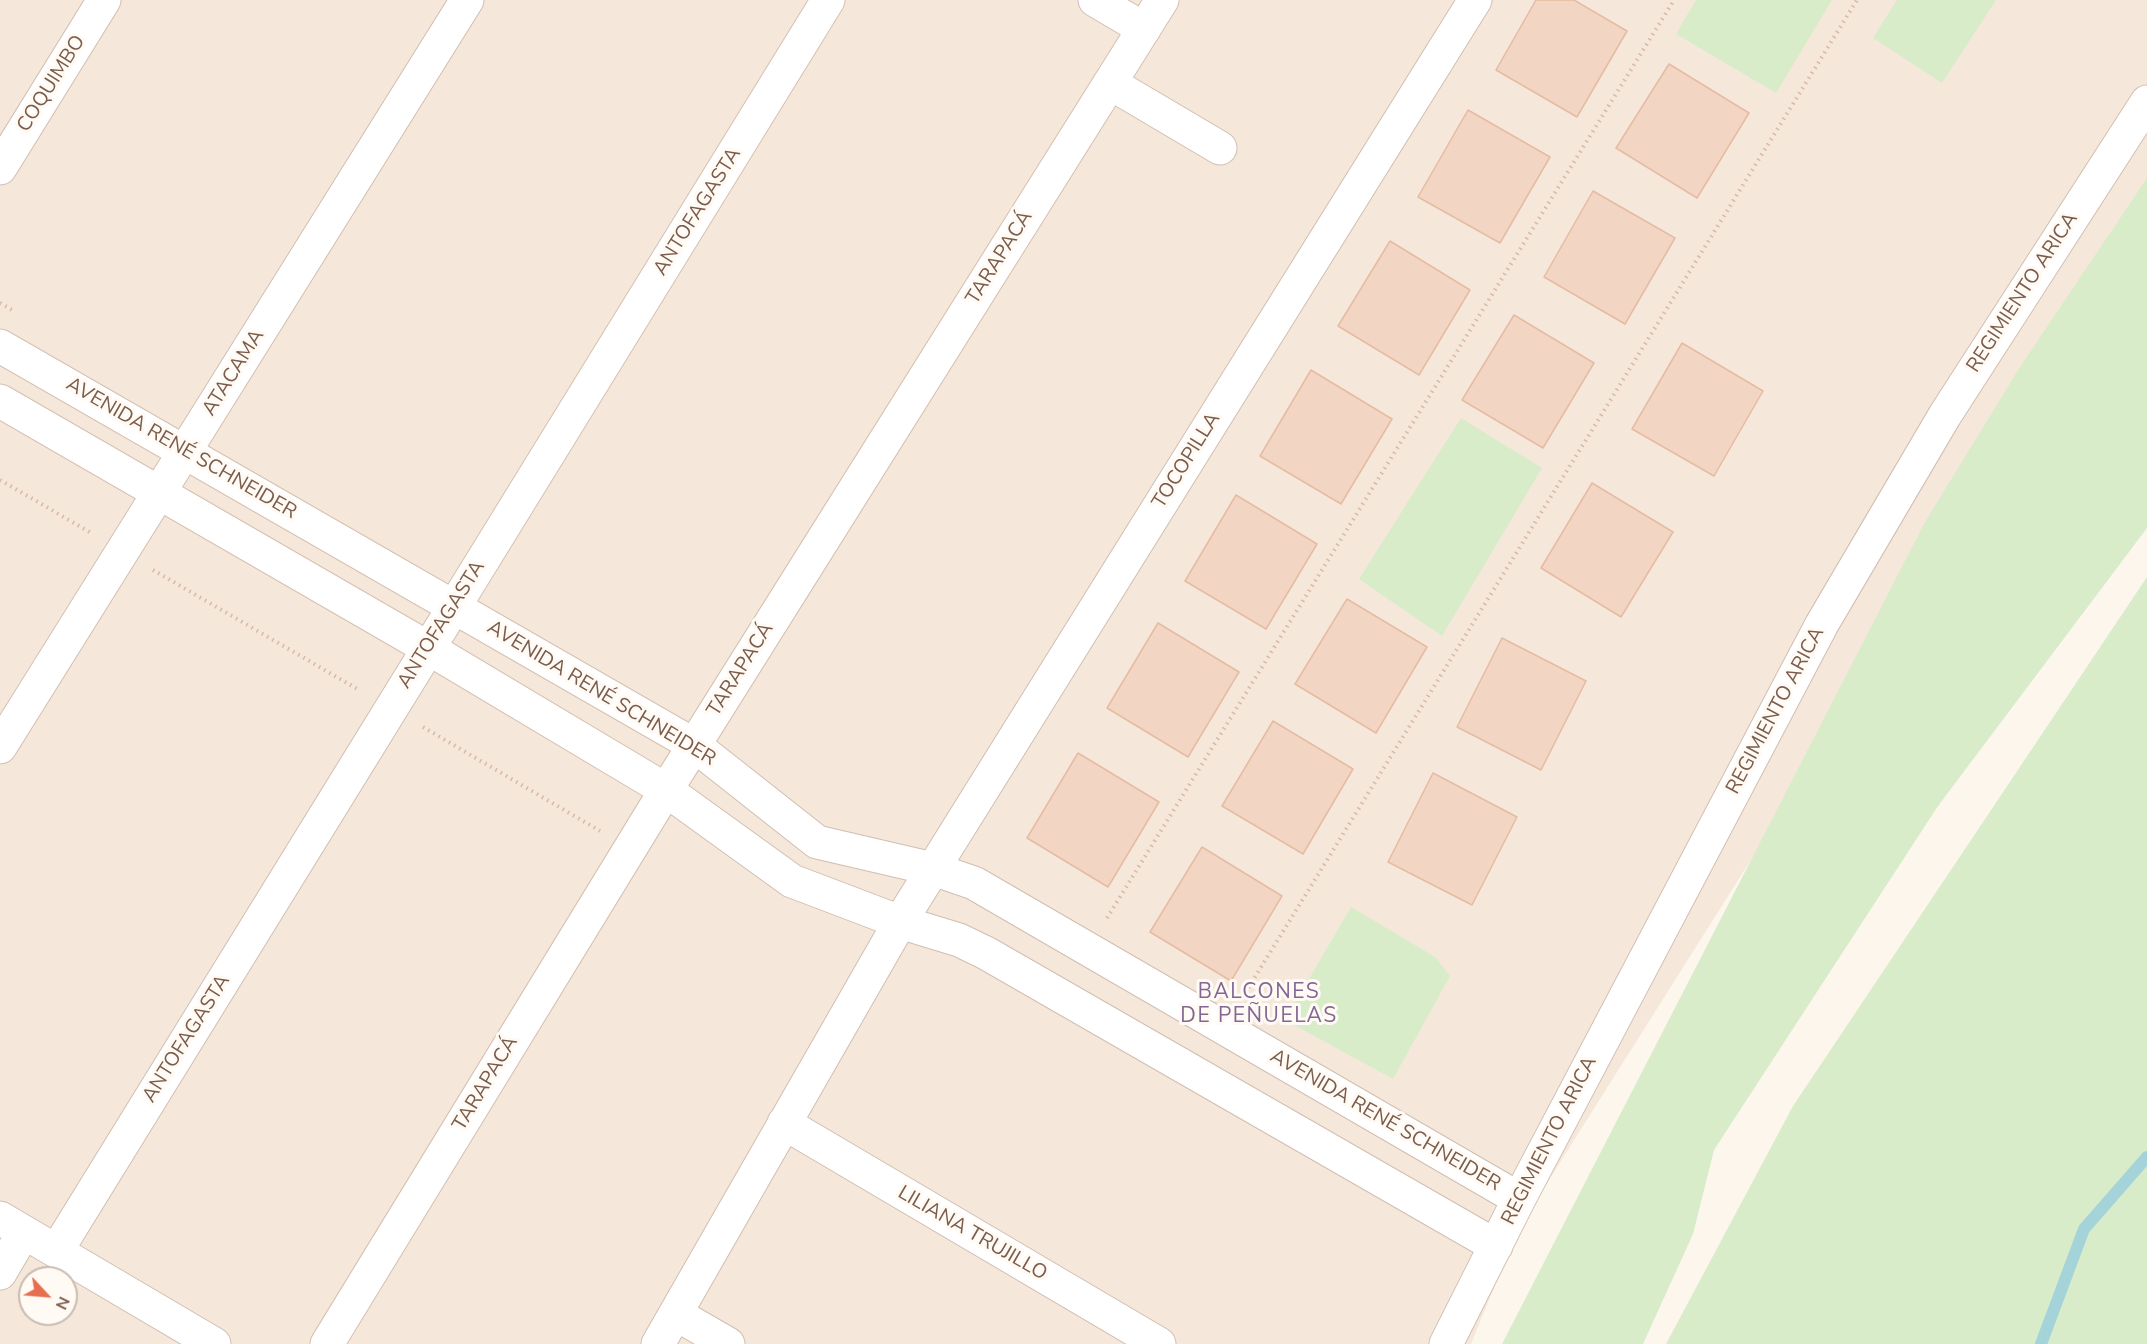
<!DOCTYPE html>
<meta charset="utf-8">
<style>
body{margin:0}
#map{position:relative;width:2147px;height:1344px;overflow:hidden;background:#fdf6ec;font-family:"Nunito Sans",sans-serif}
canvas{display:block}
.north{position:absolute;left:18px;top:1266px;width:60px;height:60px;box-sizing:border-box;background:#fffaf3;border:2px solid #cabbb1;border-radius:50%;rotate:116deg;font-size:16px;font-weight:700;line-height:24px;text-align:center;color:#7a5c4d}
.north::after{content:'';display:block;margin:auto;width:21px;height:27px;background:#e76f51;clip-path:polygon(50% 0,100% 100%,50% 72%,0 100%)}
</style>
<div id="map">
<canvas width="2147" height="1344"></canvas>
<div class="north">N</div>
</div>
<script>
const ctx = document.querySelector('canvas').getContext('2d');
ctx.lineJoin = 'round';
function fillPath(path, color) { ctx.fillStyle = color; ctx.fill(path, 'evenodd'); }
function stroke(path, color, width, dash) { ctx.strokeStyle = color; ctx.lineWidth = width; ctx.lineCap = dash ? 'butt' : 'round'; ctx.setLineDash(dash || []); ctx.stroke(path); }
function write(font, color, halo, rows, align = 'center') {
  ctx.font = font + ' "Nunito Sans",sans-serif'; ctx.lineWidth = 6; ctx.setLineDash([]); ctx.textBaseline = 'middle'; ctx.strokeStyle = halo; ctx.fillStyle = color; for (const [text, x, y, turn = 0] of rows) {
    ctx.save(); ctx.translate(x, y); ctx.rotate((+turn || 0) * Math.PI / 180); ctx.textAlign = isNaN(turn) ? turn : align; if (halo) ctx.strokeText(text, 0, 0); ctx.fillText(text, 0, 0); ctx.restore();
  }
}
fillPath(new Path2D(`
 M0 0H2147V232L1518 1229 1471 1344H0ZM30 1278H66V1314H30Z`), '#f5e8da');
fillPath(new Path2D(`
 M1696 0H1832L1776 93 1676 34Z
 M1897 0H1996L1942 83 1873 38Z
 M2147 178V528L1938 806 1714 1150 1693 1234 1643 1344H1502L1925 522 2020 367Z
 M1461 418 1542 468 1442 636 1359 579Z
 M2147 577V1344H1666L1793 1106Z
 M1351 907 1435 957 1450 976 1393 1079 1285 1020Z`), '#d8ecc9');
stroke(new Path2D(`
 M2041 1344 2084 1229 2147 1157`), '#a5d3da', 12);
const building = new Path2D(`
 M1536 0H1574L1627 31 1577 117 1496 70Z
 M1669 64 1749 113 1697 198 1616 148Z
 M1468 110 1550 157 1500 243 1418 197Z
 M1593 191 1675 238 1625 324 1544 277Z
 M1390 241 1470 290 1419 375 1338 326Z
 M1514 315 1594 363 1543 448 1462 400Z
 M1682 343 1763 391 1714 476 1632 429Z
 M1311 370 1392 419 1341 504 1260 456Z
 M1592 483 1673 532 1621 617 1541 568Z
 M1236 495 1317 544 1266 629 1185 581Z
 M1347 599 1427 647 1376 733 1295 684Z
 M1158 623 1239 672 1188 757 1107 708Z
 M1502 638 1586 681 1541 770 1457 727Z
 M1273 721 1353 769 1303 854 1222 806Z
 M1078 753 1159 802 1108 887 1027 838Z
 M1433 773 1517 817 1472 905 1388 862Z
 M1202 847 1282 896 1231 981 1150 932Z`);
fillPath(building, '#f3d5c3');
stroke(building, '#e6bba3', 1.5);
const street = new Path2D(`
 M1095 0 1144 29
 M1110 83 1220 148
 M0 168 104 0
 M694 745 817 842 933 869 974 883 1519 1199
 M0 747 467 0
 M666 790 792 881 900 922 959 940 986 953 1496 1246
 M784 1123 1159 1344
 M0 1218 214 1344
 M57 1250 454 607
 M0 1273 24 1232
 M676 1314 728 1344
 M658 1344 900 922 1475 0
 M1446 1344 1519 1199 1822 624 1945 415 2147 102`);
const secondary = new Path2D(`
 M0 346 694 745
 M0 401 428 648 666 790
 M454 607 828 0
 M327 1344 666 790 1162 0`);
stroke(street, '#d1beb0', 35);
stroke(secondary, '#d6c0b0', 35);
stroke(new Path2D(`
 M0 303 14 311
 M0 480 93 534
 M153 570 359 690
 M423 727 600 831
 M1107 918 1674 0
 M1242 998 1857 0`), '#d9b8a5', 4, [1.5, 4.5]);
stroke(street, '#fff', 33);
stroke(secondary, '#fff', 33);
write('20px', '#7a5c4d', '#fffaf3', [
 ["COQUIMBO",52,84,-58],
 ["ANTOFAGASTA",698,212,-58],
 ["TARAPACÁ",1000,258,-58],
 ["REGIMIENTO ARICA",2023,293,-57],
 ["ATACAMA",234,373,-58],
 ["AVENIDA RENÉ SCHNEIDER",181,449,30],
 ["TOCOPILLA",1187,461,-58],
 ["ANTOFAGASTA",442,625,-58],
 ["TARAPACÁ",741,670,-58],
 ["AVENIDA RENÉ SCHNEIDER",601,694,31],
 ["REGIMIENTO ARICA",1776,711,-62],
 ["ANTOFAGASTA",187,1039,-58],
 ["TARAPACÁ",486,1084,-59],
 ["AVENIDA RENÉ SCHNEIDER",1385,1121,30],
 ["REGIMIENTO ARICA",1550,1141,-63],
 ["LILIANA TRUJILLO",972,1234,30]
]);
ctx.letterSpacing = '1.5px';
write('21px', '#846695', '#fffaf3', [
 ["BALCONES",1259,993],
 ["DE PEÑUELAS",1259,1017]
]);
ctx.letterSpacing = '0px';
</script>
